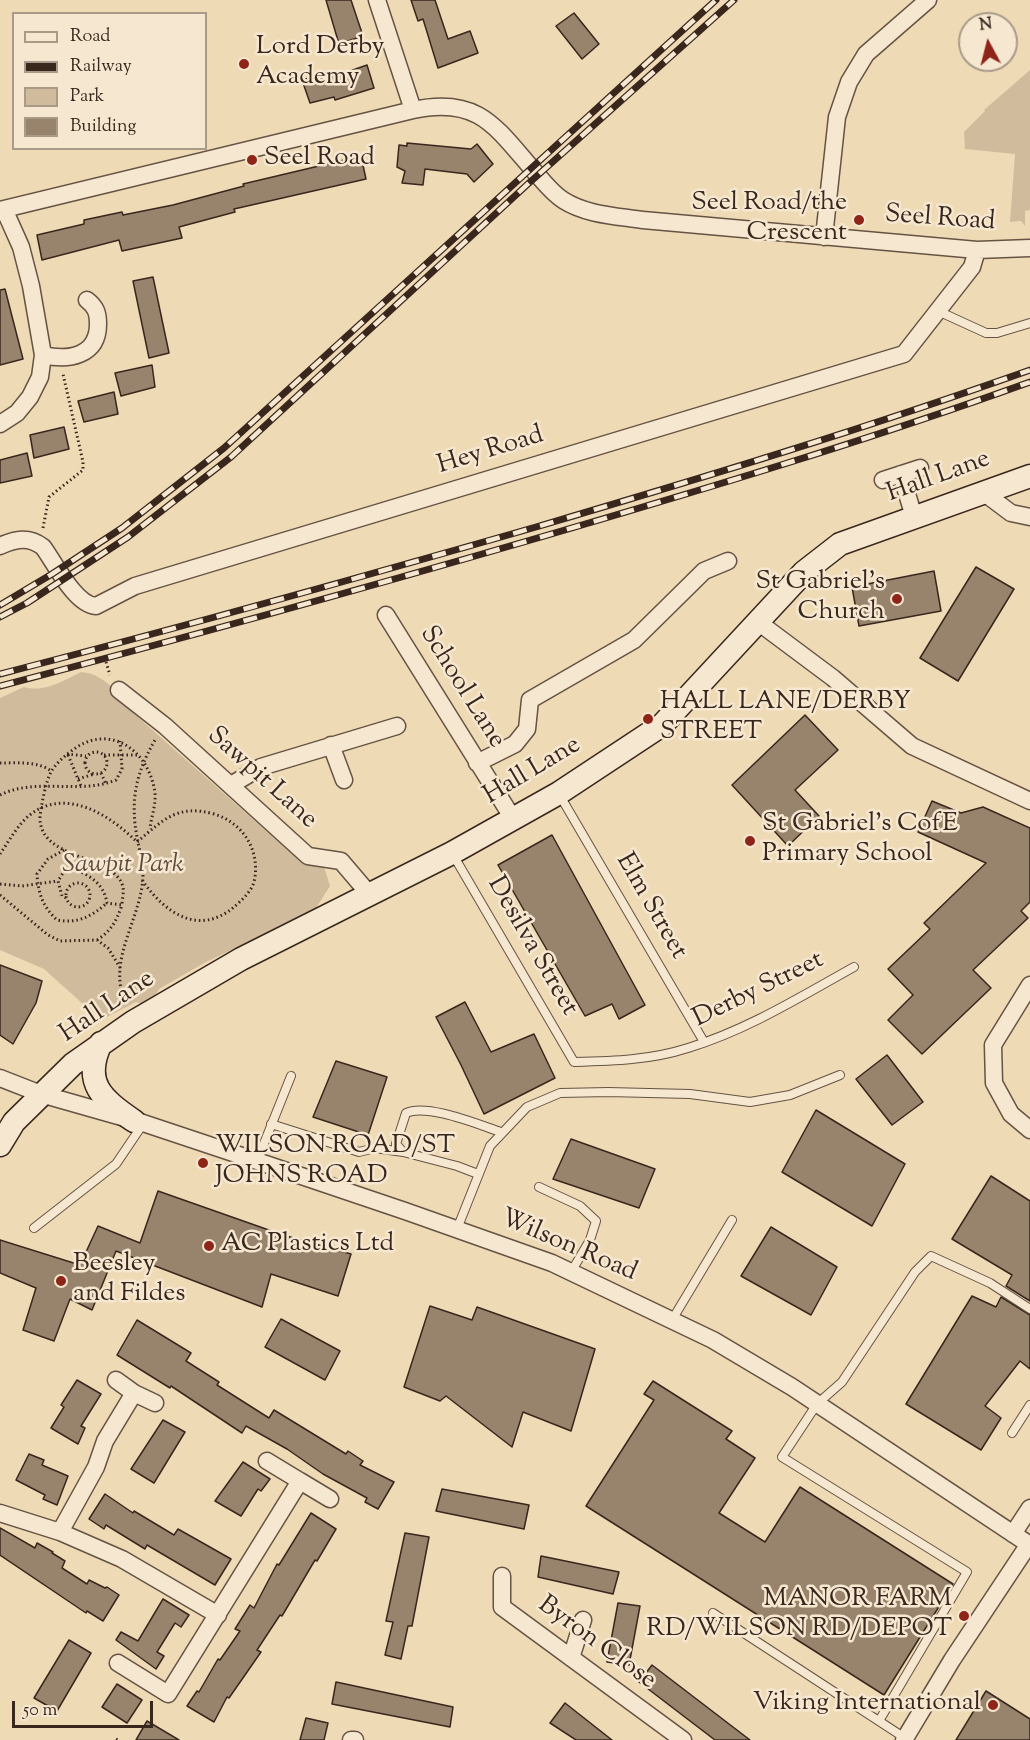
<!DOCTYPE html>
<style>
body{margin:0}
#map{position:relative;width:1030px;height:1740px;overflow:hidden;background:#efdab6;font-family:"Sorts Mill Goudy",serif}
canvas{display:block}
.legend{position:absolute;left:12px;top:12px;width:195px;height:138px;box-sizing:border-box;background:#f5e7d0;border:2px solid #aa9a88;margin:0;padding:8px 10px;list-style:none;font-size:18px;color:#39261d}
.legend li{display:flex;align-items:center;gap:12px;height:30px}
.legend b{width:30px;border:2px solid #aa9a88}
.north{position:absolute;left:958px;top:12px;width:60px;height:60px;box-sizing:border-box;background:#f5e7d0;border:2px solid #aa9a88;border-radius:50%;rotate:353deg;font-size:16px;font-weight:700;line-height:24px;text-align:center;color:#39261d}
.north::after{content:'';display:block;margin:auto;width:21px;height:27px;background:#8f2418;clip-path:polygon(50% 0,100% 100%,50% 72%,0 100%)}
.scale{position:absolute;left:12px;top:1701px;width:141px;height:27px;box-sizing:border-box;border:3px solid #39261d;border-top:0;padding-left:8px;font-size:18px;line-height:21px;white-space:nowrap;color:#39261d;-webkit-text-stroke:4px #f5e7d0;paint-order:stroke}
</style>
<div id="map">
<canvas width="1030" height="1740"></canvas>
<ul class="legend">
<li><b style="height:8px;background:#f5e7d0"></b>Road</li>
<li><b style="height:8px;background:#39261d"></b>Railway</li>
<li><b style="height:16px;background:#d0bb9c"></b>Park</li>
<li><b style="height:16px;background:#98846d"></b>Building</li>
</ul>
<div class="north">N</div>
<div class="scale">50 m</div>
</div>
<script>
const ctx = document.querySelector('canvas').getContext('2d');
ctx.lineJoin = 'round';
function fillPath(path, color) { ctx.fillStyle = color; ctx.fill(path, 'evenodd'); }
function stroke(path, color, width, dash) { ctx.strokeStyle = color; ctx.lineWidth = width; ctx.lineCap = dash ? 'butt' : 'round'; ctx.setLineDash(dash || []); ctx.stroke(path); }
function write(font, color, halo, rows, align = 'center') {
  ctx.font = font + ' "Sorts Mill Goudy",serif'; ctx.lineWidth = 5; ctx.setLineDash([]); ctx.textBaseline = 'middle'; ctx.strokeStyle = halo; ctx.fillStyle = color; for (const [text, x, y, turn = 0] of rows) {
    ctx.save(); ctx.translate(x, y); ctx.rotate((+turn || 0) * Math.PI / 180); ctx.textAlign = isNaN(turn) ? turn : align; if (halo) ctx.strokeText(text, 0, 0); ctx.fillText(text, 0, 0); ctx.restore();
  }
}
fillPath(new Path2D(`
 M1030 70V210L1025 211V226L1021 221 1010 222 1015 154 965 149 964 132 985 111 984 110Z
 M81 672C103 673 118 694 133 707L131 711 291 853 324 867 330 886 314 911 206 962 159 989 152 1002 147 1005 136 1002 101 1020 44 969 0 950V698L24 687C44 693 63 681 81 672Z`), '#d0bb9c');
const building = new Path2D(`
 M326 0H351L363 36 339 44Z
 M411 0H435L448 39 470 31 478 53 438 68 423 19 418 21Z
 M574 13 599 44 582 59 556 26Z
 M367 65 374 88 335 100 334 97 310 103 302 80 323 74 324 80Z
 M407 143 471 149 477 144 493 164 474 182 467 174 425 169 423 185 402 183 405 171 397 167 399 145 407 146Z
 M361 156 366 179 234 209 235 212 179 227 182 238 122 251 119 240 42 260 37 235 84 224V220L122 212 123 215 173 205 244 186 243 184Z
 M153 277 169 353 149 358 133 281Z
 M5 289 23 359 0 365V290Z
 M152 365 155 387 121 396 115 373Z
 M114 392 118 414 84 422 78 401Z
 M64 427 69 449 34 458 30 435Z
 M27 453 32 476 0 483V460Z
 M976 567 1014 589 958 681 920 658Z
 M934 571 941 611 859 626 852 587Z
 M805 715 838 750 795 790 819 816 788 846 732 785Z
 M932 801 961 813 983 807 1030 828V902L1021 911 1028 918 973 970 991 988 922 1054 888 1020 913 995 888 969 930 929 924 923 986 863 918 832Z
 M552 835 645 1005 619 1019 612 1004 585 1016 498 865Z
 M0 965 42 981 36 1003 13 1044 0 1035Z
 M465 1002 491 1052 534 1034 555 1078 484 1114 461 1065 436 1017Z
 M887 1055 923 1102 892 1125 856 1079Z
 M336 1061 387 1077 368 1135 313 1117Z
 M816 1110 905 1164 872 1226 782 1172Z
 M571 1139 655 1169 639 1208 553 1179Z
 M991 1176 1030 1201V1301L1006 1286 1012 1275 952 1239Z
 M158 1191 283 1235 351 1254 338 1296 271 1274 262 1307 116 1251 92 1310 70 1299 54 1341 23 1330 36 1288 0 1273V1240L80 1265 98 1226 140 1243Z
 M771 1227 837 1267 811 1315 741 1276Z
 M972 1296 996 1307 1001 1297 1030 1315V1369L1020 1361 985 1406 1001 1418 981 1450 906 1404Z
 M430 1306 472 1320 477 1307 595 1349 571 1431 523 1412 512 1447 446 1396 440 1401 404 1387Z
 M281 1319 340 1351 325 1380 265 1347Z
 M137 1320 191 1353 186 1361 219 1382 217 1385 269 1418 274 1410 346 1454 348 1451 363 1461 360 1465 394 1482 378 1509 365 1502 367 1498 323 1474 287 1449 246 1426 242 1433 171 1386 170 1388 117 1355Z
 M77 1380 101 1394 81 1426 85 1428 78 1444 51 1428 64 1407 61 1405Z
 M653 1381 732 1431 726 1439 755 1458 719 1513 765 1542 800 1487 953 1584 884 1695 586 1506 654 1400 644 1394Z
 M163 1420 185 1432 154 1483 131 1469Z
 M29 1454 44 1460 42 1465 68 1476 57 1505 43 1499 45 1495 16 1480Z
 M243 1462 270 1479 261 1491 258 1489 241 1516 215 1501Z
 M442 1489 529 1505 524 1529 436 1511Z
 M105 1494 133 1513 134 1511 174 1535 178 1529 231 1559 215 1585 147 1545 145 1549 106 1525 104 1529 89 1519Z
 M311 1513 336 1529 317 1561 315 1560 282 1616 280 1615 257 1650 261 1652 229 1698 227 1697 214 1722 187 1706 197 1691 199 1692 218 1659 220 1660 240 1631 235 1629 250 1605 254 1608 277 1564 279 1565Z
 M0 1528 35 1548 37 1543 53 1552 52 1553 65 1561 62 1568 87 1584 89 1580 105 1588 107 1587 119 1595 103 1621 87 1611 86 1613 0 1555Z
 M405 1533 429 1537 412 1626H408L401 1659 385 1655 393 1622 386 1621Z
 M541 1556 619 1572 613 1594 538 1577Z
 M163 1599 189 1615 181 1627 175 1623 157 1652 164 1656 156 1669 116 1640 121 1632 138 1641Z
 M618 1603 640 1606 629 1665 607 1662Z
 M69 1640 91 1653 57 1711 34 1698Z
 M652 1665 750 1740H715L639 1682Z
 M336 1682 453 1707 450 1727 332 1704Z
 M117 1684 142 1700 127 1723 102 1707Z
 M986 1691 1030 1719V1740H956Z
 M565 1703 612 1740H576L550 1723Z
 M306 1718 328 1723 324 1740H300Z
 M147 1721 179 1740H136Z`);
fillPath(building, '#98846d');
stroke(building, '#39261d', 1.5);
const lane = new Path2D(`
 M938 311 986 333H997L1030 323
 M559 794 704 1042
 M452 853 574 1062C613 1061 651 1060 688 1048 747 1030 800 997 854 967
 M271 1124 359 1152 375 1148 403 1152
 M257 1161 291 1076
 M478 1174 457 1166 403 1152 396 1144 406 1113C427 1103 479 1125 501 1132
 M539 1187 580 1206 596 1221 590 1240 571 1272
 M34 1228 116 1164 143 1124
 M457 1229 490 1146 527 1107 560 1093 608 1092 690 1094 750 1102 790 1095 840 1075
 M672 1320 732 1220
 M1012 1433 1030 1405
 M713 1613 905 1738
 M879 1721 967 1572 782 1457 817 1404 842 1382 915 1272 931 1256 990 1283 1030 1309`);
const street = new Path2D(`
 M377 0 413 110
 M0 210 413 110C478 96 495 126 534 171 543 181 552 193 563 200 586 215 617 216 643 220L977 250 1030 248
 M824 237 837 117 849 82 866 54 928 0
 M43 355C69 361 98 356 98 324 98 313 96 307 87 300
 M0 424 17 413 30 397 40 377 43 355 31 286 21 247 4 209
 M901 474 914 517
 M883 480 920 468
 M983 492 1011 513 1030 517
 M0 546C15 539 29 536 43 547 55 563 75 605 96 606L135 586 904 354 972 267 977 250
 M386 615 512 817
 M758 622 833 678 912 746 1030 801
 M119 690 165 726 308 856 341 861 370 895
 M331 745 344 780
 M477 763 515 744 527 729 530 700 634 640 704 571 728 561
 M231 785 261 767 397 726
 M1030 985 993 1045 994 1083 1011 1114 1030 1130
 M0 1078 41 1094 143 1123 257 1161 405 1211 552 1263 713 1340 792 1387 1030 1545
 M116 1380 134 1393
 M300 1481 330 1499
 M0 1513 60 1532 122 1559 218 1615
 M60 1532 96 1467 105 1441 134 1393 155 1403
 M1013 1534 1030 1508
 M502 1576V1607L683 1740
 M571 1658 583 1620
 M118 1663 168 1694 300 1481 267 1461
 M351 1740H355
 M904 1740 952 1660 1029 1544`);
const secondary = new Path2D(`
 M101 1043C82 1083 102 1099 134 1121
 M0 1145 14 1122 73 1064 133 1022 241 959 452 853 559 793 662 725 804 572 840 544 1030 476`);
stroke(lane, '#665343', 10);
stroke(street, '#665343', 19);
stroke(secondary, '#39261d', 25);
stroke(new Path2D(`
 M43 528 49 497 83 470V462L63 374
 M106 662 110 675
 M85 763a11 11 0 1 1 22 0a11 11 0 1 1-22 0Z
 M67 754 86 756
 M68 755 81 786
 M104 755H137
 M0 763C16 763 38 761 51 771
 M101 773 106 784
 M78 779 94 774
 M0 795C36 777 79 795 116 780L122 769 120 741
 M64 850 48 859 37 874C38 893 43 907 57 920 78 924 92 916 107 903
 M0 854C9 841 18 824 31 814 67 787 111 816 137 842 164 819 178 804 214 814 244 823 261 852 254 882 251 892 241 901 234 907 198 937 164 912 142 880
 M66 895a12 12 0 1 1 24 0a12 12 0 1 1-24 0Z
 M0 884 22 886 58 881
 M0 895 48 935 60 941 97 940 108 948 121 969
 M66 898 62 896 58 881 63 873 73 869C90 875 104 884 107 903L122 905C122 900 124 893 123 887 115 854 39 861 40 817 41 806 46 781 51 772 55 765 63 757 70 752 108 721 149 749 155 793 156 806 151 817 150 829
 M97 940C111 931 116 922 122 905
 M126 1003C105 961 143 917 143 874 143 862 139 849 137 837 130 800 136 773 155 740
 M116 1739 118 1740`), '#39261d', 3, [1.5, 3]);
stroke(lane, '#f5e7d0', 8);
stroke(street, '#f5e7d0', 16);
stroke(secondary, '#f5e7d0', 22);
const rail = new Path2D(`
 M0 605 52 574 122 528 224 448 716 0
 M0 617 27 603 128 537 231 457 529 183 734 0
 M0 674C179 628 358 578 536 527 702 478 867 428 1030 370
 M0 686C181 639 362 589 541 537 705 489 869 440 1030 382`);
stroke(rail, '#39261d', 7);
stroke(rail, '#f5e7d0', 4.5, [14]);
for (const [x, y, r, color] of [
 [244,64,6,"#8f2418"],
 [252,160,6,"#8f2418"],
 [859,220,6,"#8f2418"],
 [897,599,6,"#8f2418"],
 [648,719,6,"#8f2418"],
 [750,841,6,"#8f2418"],
 [203,1163,6,"#8f2418"],
 [209,1246,6,"#8f2418"],
 [61,1281,6,"#8f2418"],
 [964,1616,6,"#8f2418"],
 [993,1705,6,"#8f2418"]
]) { const dot = new Path2D(); dot.arc(x, y, r, 0, 2 * Math.PI); ctx.fillStyle = color; ctx.fill(dot); stroke(dot, '#f5e7d0', 2); }
write('26px', '#39261d', '#f5e7d0', [
 ["Lord Derby",256,49],
 ["Academy",256,79],
 ["Seel Road",264,160],
 ["Seel Road/the",847,205,"right"],
 ["Crescent",847,235,"right"],
 ["St Gabriel's",885,584,"right"],
 ["Church",885,614,"right"],
 ["HALL LANE/DERBY",660,704],
 ["STREET",660,734],
 ["St Gabriel's CofE",762,826],
 ["Primary School",762,856],
 ["WILSON ROAD/ST",215,1148],
 ["JOHNS ROAD",215,1178],
 ["AC Plastics Ltd",221,1246],
 ["Beesley",73,1266],
 ["and Fildes",73,1296],
 ["MANOR FARM",952,1601,"right"],
 ["RD/WILSON RD/DEPOT",952,1631,"right"],
 ["Viking International",981,1705,"right"]
], 'left');
write('26px', '#39261d', '#f5e7d0', [
 ["Seel Road",940,220,4],
 ["Hey Road",491,452,-17],
 ["Hall Lane",939,478,-20],
 ["School Lane",461,688,58],
 ["Hall Lane",533,772,-31],
 ["Sawpit Lane",261,779,42],
 ["Elm Street",650,907,60],
 ["Desilva Street",531,947,60],
 ["Derby Street",759,991,-26],
 ["Hall Lane",108,1008,-34],
 ["Wilson Road",568,1247,23],
 ["Byron Close",596,1644,36]
]);
write('italic 26px', '#5f4b3d', '#f5e7d0', [
 ["Sawpit Park",123,867]
]);
</script>
